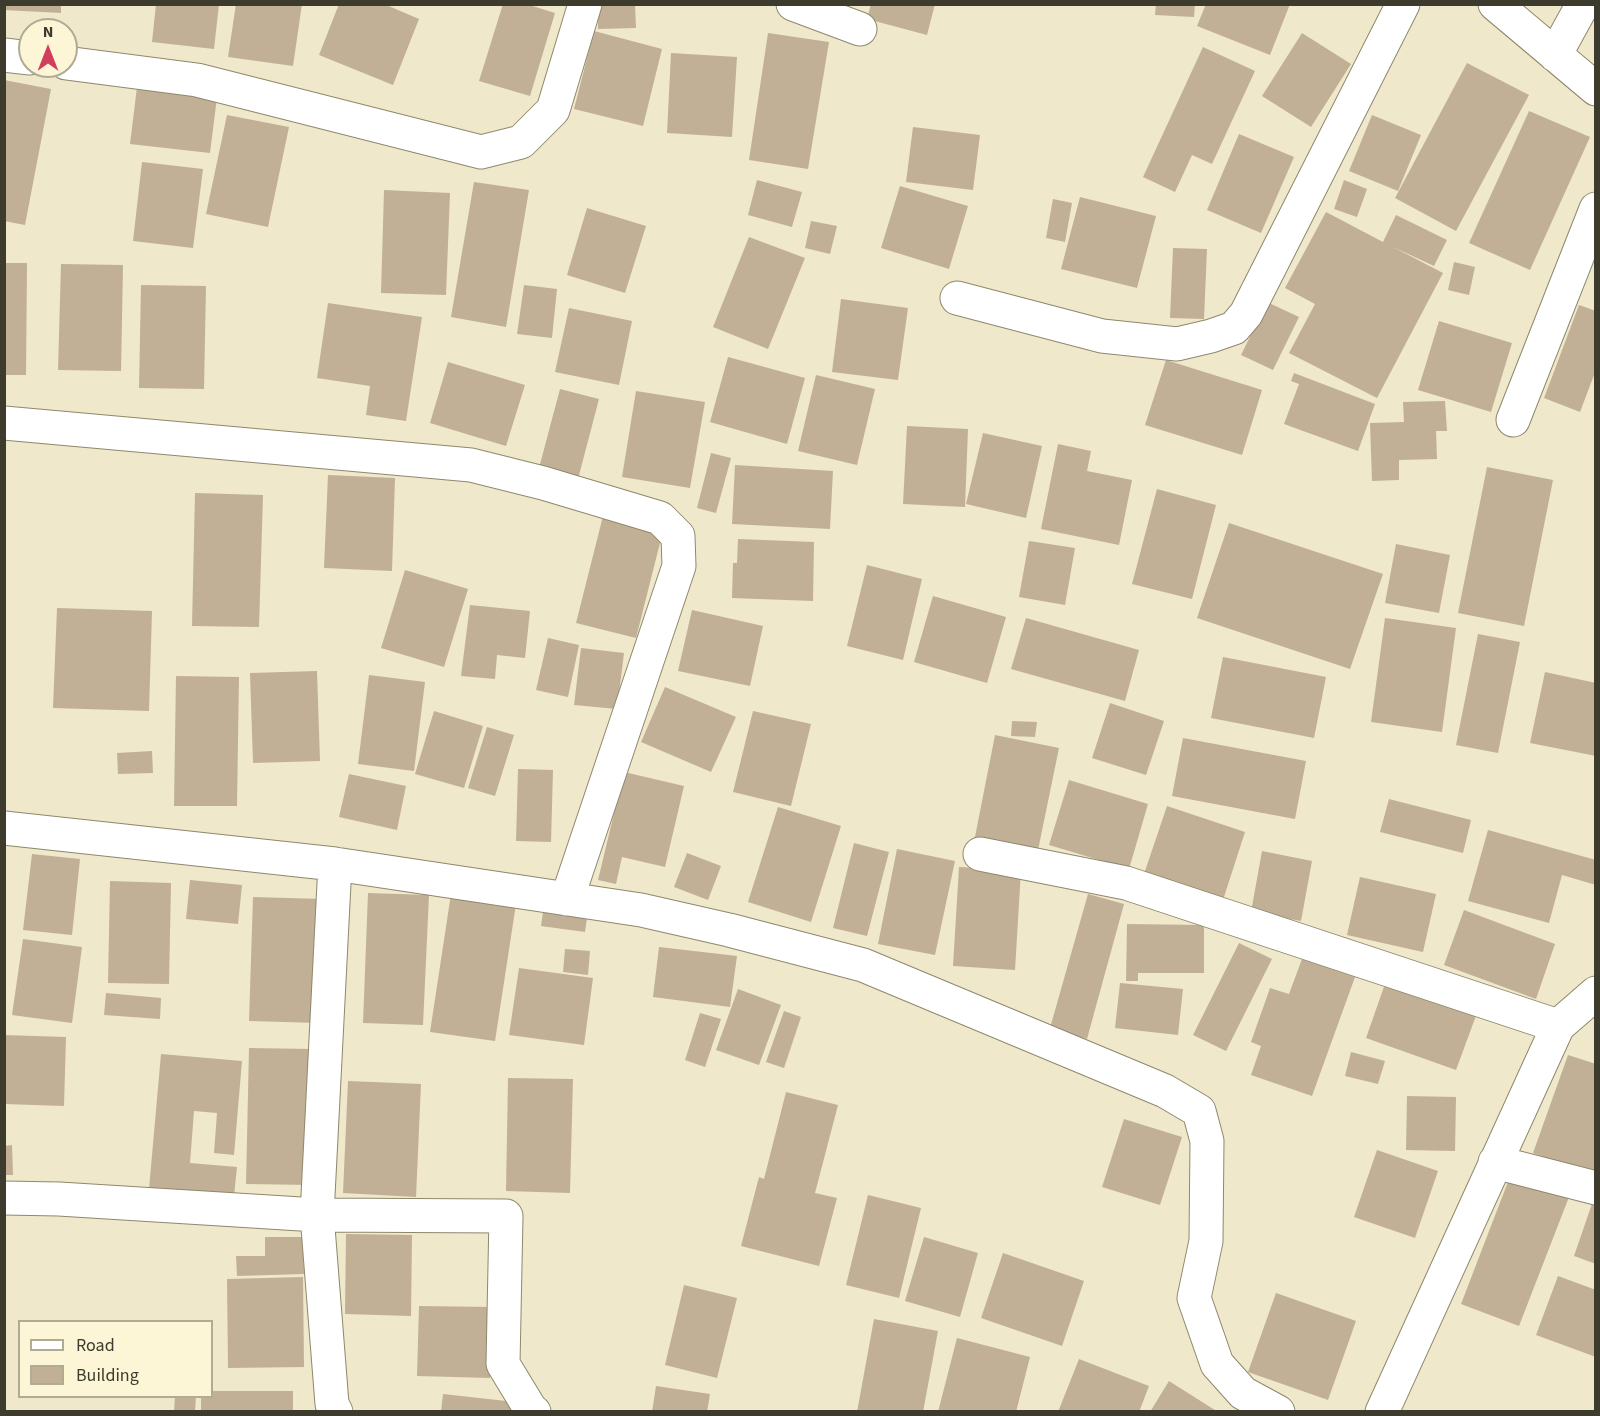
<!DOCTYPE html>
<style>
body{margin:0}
#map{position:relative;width:1600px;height:1416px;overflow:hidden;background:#efe8ca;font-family:"Source Sans 3",sans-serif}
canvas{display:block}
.frame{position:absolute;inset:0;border:6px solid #3d3a2e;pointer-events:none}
.legend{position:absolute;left:18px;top:1320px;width:195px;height:78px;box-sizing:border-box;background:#fcf6d7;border:2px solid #b0ab93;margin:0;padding:8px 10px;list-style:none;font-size:18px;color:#3d3a2e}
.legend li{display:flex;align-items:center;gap:12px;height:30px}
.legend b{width:30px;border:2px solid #b0ab93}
.north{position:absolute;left:18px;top:18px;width:60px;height:60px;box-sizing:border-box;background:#fcf6d7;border:2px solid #b0ab93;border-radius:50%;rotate:0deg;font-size:16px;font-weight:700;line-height:24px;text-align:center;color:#3d3a2e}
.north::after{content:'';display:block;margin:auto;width:21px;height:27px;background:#d0405b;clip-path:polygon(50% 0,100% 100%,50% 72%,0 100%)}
</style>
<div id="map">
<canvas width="1600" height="1416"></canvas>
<div class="frame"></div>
<ul class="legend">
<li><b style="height:8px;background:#fff"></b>Road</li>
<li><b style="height:16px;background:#c1b096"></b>Building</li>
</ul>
<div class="north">N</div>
</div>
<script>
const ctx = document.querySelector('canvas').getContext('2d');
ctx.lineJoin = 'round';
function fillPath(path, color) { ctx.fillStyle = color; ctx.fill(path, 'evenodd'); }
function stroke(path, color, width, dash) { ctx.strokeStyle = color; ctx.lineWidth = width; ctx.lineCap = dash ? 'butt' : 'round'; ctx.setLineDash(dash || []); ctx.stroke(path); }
fillPath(new Path2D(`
 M4 4H61V13L4 10Z
 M156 4H219L214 49 152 42Z
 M236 4H302L293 66 228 57Z
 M339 4H384L419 19 393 85 319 55Z
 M503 4H526L555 13 530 96 479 81Z
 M598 4H635L636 28 598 29Z
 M871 4H935L927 35 867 19Z
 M1156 4H1195L1194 17 1155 15Z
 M1206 4H1290L1270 55 1197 26Z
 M594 31 662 49 643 126 574 109Z
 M768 33 829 42 808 169 749 160Z
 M1302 33 1351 64 1311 127 1262 96Z
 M1203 47 1255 71 1212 164 1192 155 1175 192 1143 177Z
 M671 53 737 57 732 137 667 133Z
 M1467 63 1529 95 1456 231 1395 198Z
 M4 80 51 89 25 225 4 221Z
 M137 87 217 97 210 153 130 144Z
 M1529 111 1590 137 1530 270 1469 243Z
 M227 115 289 127 268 227 206 214Z
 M1372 115 1421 135 1398 191 1349 171Z
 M913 127 980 135 973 190 906 182Z
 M1239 134 1294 157 1261 233 1207 210Z
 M142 162 203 169 193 248 133 241Z
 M757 180 802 192 792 227 748 215Z
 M1344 180 1367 189 1357 217 1334 209Z
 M474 182 529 190 506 327 451 317Z
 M900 186 968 206 949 269 881 248Z
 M384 190 450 193 446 295 381 293Z
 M1080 197 1156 216 1137 288 1061 269Z
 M1053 199 1072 203 1065 242 1046 238Z
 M587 208 646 226 625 293 567 275Z
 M1326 212 1383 242 1396 215 1447 240 1434 266 1393 247 1443 273 1377 398 1289 353 1315 304 1285 288Z
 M811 221 837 226 830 254 805 248Z
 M749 237 805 258 768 349 713 327Z
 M1173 248 1207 249 1204 319 1170 318Z
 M1454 262 1475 267 1469 295 1448 290Z
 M4 263H27L26 375H4Z
 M61 264 123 265 121 371 58 370Z
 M141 285 206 286 204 389 139 388Z
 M524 285 557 289 552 338 517 334Z
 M841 299 908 308 898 380 832 372Z
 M1267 302 1299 317 1273 370 1241 355Z
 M328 303 422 317 406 421 366 415 370 386 317 378Z
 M1579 305 1596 311V375H1594L1580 412 1544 398Z
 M569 308 632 321 619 385 555 372Z
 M1439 321 1512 343 1491 412 1418 390Z
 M728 357 805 378 787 444 710 422Z
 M1166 360 1262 390 1242 455 1145 425Z
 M448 362 525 385 506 446 430 423Z
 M1294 373 1375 404 1358 451 1284 424 1299 384 1291 381Z
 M816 375 875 389 857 465 798 451Z
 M560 389 599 399 578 479 539 468Z
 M636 391 705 402 690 488 622 477Z
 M1445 401 1447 431H1436L1437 459 1399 460V480L1372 481 1370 423 1404 422 1403 402Z
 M907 426 968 429 965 507 903 504Z
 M983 433 1042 446 1026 518 966 504Z
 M1058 444 1091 451 1087 471 1132 480 1119 545 1041 529Z
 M711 453 731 458 716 513 697 508Z
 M735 465 833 471 830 529 732 524Z
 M1487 467 1553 480 1524 626 1458 613Z
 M328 475 395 478 392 571 324 568Z
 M1157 489 1216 505 1192 599 1132 584Z
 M195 493 263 495 259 627 192 626Z
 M603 516 663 531 636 638 576 623Z
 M1229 523 1383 574 1350 669 1197 618Z
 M738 539 814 542 813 601 732 598 733 563H737Z
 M1029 541 1075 548 1065 605 1019 597Z
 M1396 544 1450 555 1439 613 1385 603Z
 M867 565 922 579 903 660 847 646Z
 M405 570 468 589 444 667 381 648Z
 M933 596 1006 617 987 683 914 662Z
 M470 605 530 611 525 658 497 655 495 679 461 676Z
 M57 608 152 611 149 711 53 708Z
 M692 610 763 626 750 686 678 671Z
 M1026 618 1139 650 1125 701 1011 669Z
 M1385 618 1456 628 1442 732 1371 722Z
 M1478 634 1520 642 1498 753 1456 745Z
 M548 638 579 645 568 697 536 690Z
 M581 648 624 653 617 709 574 705Z
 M1223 657 1326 677 1314 738 1211 718Z
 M317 671 320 761 253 763 250 673Z
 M1545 672 1596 683V756L1530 743Z
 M369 675 425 682 414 771 358 764Z
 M176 676 239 677 237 806H174Z
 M665 687 736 717 711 772 641 742Z
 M1110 703 1164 721 1146 775 1092 758Z
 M434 711 483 726 464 788 415 774Z
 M753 711 811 724 791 806 733 792Z
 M1012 721 1037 722 1035 737 1011 736Z
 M487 727 514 735 495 796 468 788Z
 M995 735 1059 748 1037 855 974 842Z
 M1183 738 1306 761 1295 819 1172 796Z
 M152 751 153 773 118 774 117 753Z
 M518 769 553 770 551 842 516 841Z
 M624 772 684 786 665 867 622 857 616 884 598 880Z
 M349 774 406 786 397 830 339 817Z
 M1069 780 1148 804 1129 869 1049 845Z
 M1389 799 1471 820 1463 853 1380 832Z
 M1167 806 1245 832 1223 900 1144 874Z
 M778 807 841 826 811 922 748 902Z
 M1488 830 1596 860V885L1562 875 1549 923 1468 901Z
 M854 843 889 852 867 936 833 928Z
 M897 849 955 861 935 955 878 944Z
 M1262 851 1312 861 1301 921 1251 912Z
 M687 853 721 866 708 900 674 887Z
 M32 854 80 859 72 935 23 930Z
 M959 867 1021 870 1015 970 953 966Z
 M1360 877 1436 894 1423 952 1347 935Z
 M190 880 242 885 238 924 186 919Z
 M110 881 171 883 169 984 108 983Z
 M368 893 429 895 423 1025 363 1023Z
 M451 894 516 904 495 1041 430 1032Z
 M1088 894 1124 904 1087 1039 1050 1028Z
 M253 897 323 899 319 1023 249 1021Z
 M544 905 588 911 585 932 541 926Z
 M1464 910 1555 944 1536 999 1444 965Z
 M1127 924 1204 925V973H1138V981H1126Z
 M23 939 82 947 72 1023 12 1015Z
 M1239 943 1272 959 1226 1051 1193 1035Z
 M659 947 737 956 730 1007 653 997Z
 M565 949 590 951 588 975 563 972Z
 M1302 959 1355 977 1312 1096 1251 1075 1261 1046 1251 1042 1270 988 1289 994Z
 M519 968 593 978 584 1045 509 1035Z
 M1386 981 1477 1013 1456 1070 1366 1038Z
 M1120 983 1183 989 1178 1035 1115 1028Z
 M738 989 781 1005 759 1065 716 1050Z
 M106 993 161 998 160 1019 104 1015Z
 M784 1011 801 1017 784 1068 766 1062Z
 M700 1013 721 1019 705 1067 685 1060Z
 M4 1035 66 1037 64 1106 4 1104Z
 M249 1048 313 1049 311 1185 246 1184Z
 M1351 1052 1385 1061 1378 1084 1345 1076Z
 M161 1054 242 1061 234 1155 214 1153 217 1113 194 1111 190 1163 237 1167 234 1196 149 1189Z
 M1568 1055 1596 1064V1176L1533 1153Z
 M508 1078 573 1079 570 1193 506 1191Z
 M348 1081 421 1084 416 1197 343 1193Z
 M786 1092 838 1105 815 1193 837 1198 819 1266 741 1246 759 1177 764 1179Z
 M1407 1096 1456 1097 1455 1151 1406 1150Z
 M1124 1119 1182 1137 1160 1205 1102 1187Z
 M12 1145 13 1175H4V1146Z
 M1377 1150 1438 1171 1415 1238 1354 1217Z
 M1511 1174 1569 1197 1519 1326 1461 1304Z
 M868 1195 921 1208 899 1298 846 1285Z
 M1595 1195H1596V1264L1574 1256Z
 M346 1234 412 1235 411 1316 345 1314Z
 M265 1237H303L304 1274 237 1276 236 1256H265Z
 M924 1237 978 1253 960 1317 905 1301Z
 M1003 1253 1084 1281 1062 1346 981 1318Z
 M1558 1276 1596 1290V1357L1536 1335Z
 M303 1277 304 1367 228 1368 227 1279Z
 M684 1285 737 1298 717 1378 665 1365Z
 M1276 1293 1356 1321 1328 1400 1248 1372Z
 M419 1306 492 1307 490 1378 417 1376Z
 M874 1319 938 1331 923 1412H857Z
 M957 1338 1030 1357 1016 1412H938Z
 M1079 1359 1149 1386 1139 1412H1058Z
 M1169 1381 1218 1412H1150Z
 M656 1386 710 1394 707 1412H652Z
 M212 1391H293V1412H201V1396H212Z
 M443 1394 515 1402 514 1412H441Z
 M175 1396H196L195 1412H174Z`), '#c1b096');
const minor = new Path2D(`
 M793 4 860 29
 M1495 4 1596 89
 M4 55 30 58
 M1555 55 1583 4
 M66 63 197 80 481 152 521 142 553 110 585 4
 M957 298 1102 336 1177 344 1211 336 1234 328 1246 314 1403 4
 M1513 420 1596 209
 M4 423 471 465 543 483 660 518 678 536 679 566 567 899
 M4 828 335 864 641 910 729 930 863 965 1165 1091 1199 1111 1207 1141 1206 1241 1194 1298 1217 1364 1243 1393 1278 1412
 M980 854 1126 883 1558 1026
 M335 864 317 1215 332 1404 336 1412
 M1495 1162 1596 1188
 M4 1198 59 1199 317 1215 506 1216 503 1364 531 1410 534 1412
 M1382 1412 1558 1026 1596 993`);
stroke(minor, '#8e886d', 35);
stroke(minor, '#fff', 33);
</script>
